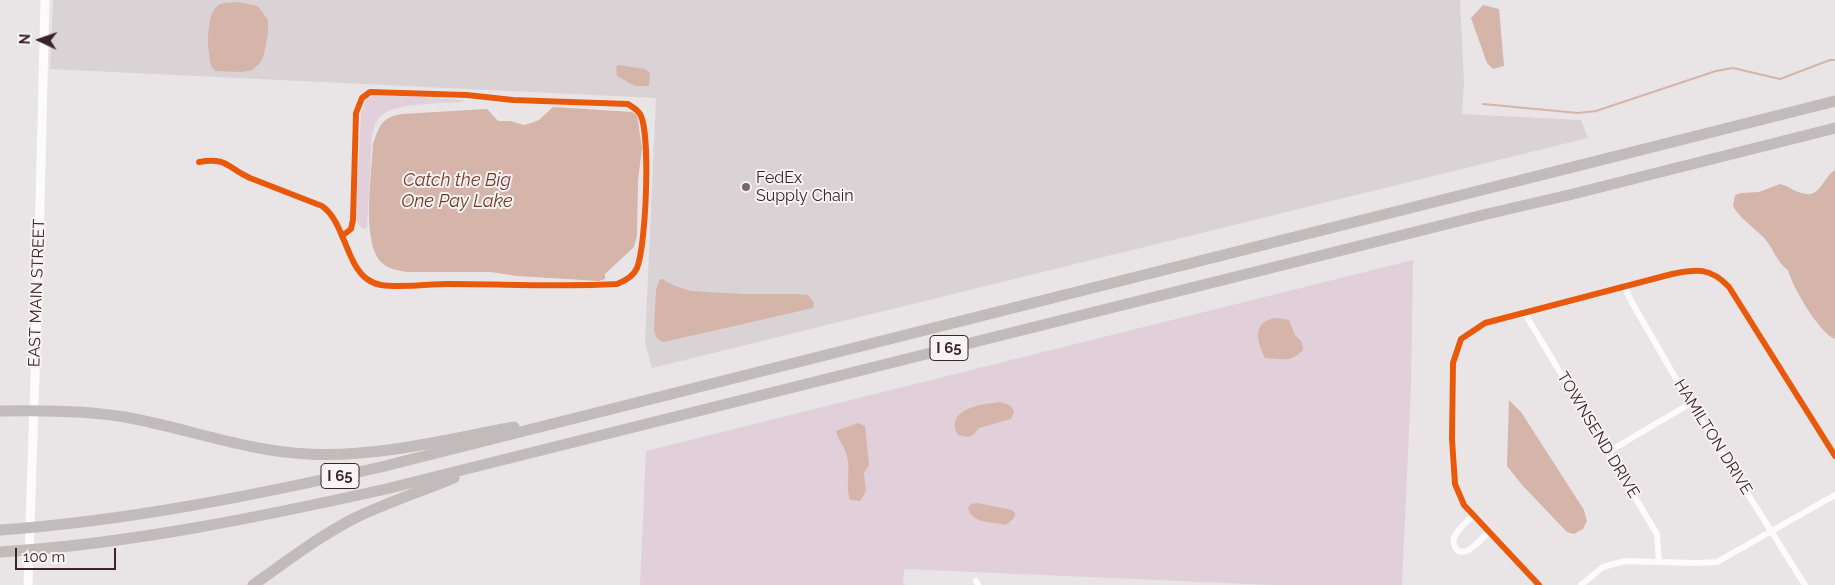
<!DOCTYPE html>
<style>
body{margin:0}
#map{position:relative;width:1835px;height:585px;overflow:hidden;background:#e9e4e6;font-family:Raleway,sans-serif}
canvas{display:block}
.north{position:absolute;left:15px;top:15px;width:50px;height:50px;-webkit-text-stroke:4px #f8f3f5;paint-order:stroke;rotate:273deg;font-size:14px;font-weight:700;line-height:20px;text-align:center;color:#3b2427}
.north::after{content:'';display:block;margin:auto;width:18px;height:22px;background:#3b2427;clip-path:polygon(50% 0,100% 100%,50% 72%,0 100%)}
.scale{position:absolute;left:15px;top:548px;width:101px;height:22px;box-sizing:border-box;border:2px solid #3b2427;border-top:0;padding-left:6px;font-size:15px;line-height:18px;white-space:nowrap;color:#3b2427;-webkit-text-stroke:4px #f8f3f5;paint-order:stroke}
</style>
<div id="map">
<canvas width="1835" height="585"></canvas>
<div class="north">N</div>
<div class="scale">100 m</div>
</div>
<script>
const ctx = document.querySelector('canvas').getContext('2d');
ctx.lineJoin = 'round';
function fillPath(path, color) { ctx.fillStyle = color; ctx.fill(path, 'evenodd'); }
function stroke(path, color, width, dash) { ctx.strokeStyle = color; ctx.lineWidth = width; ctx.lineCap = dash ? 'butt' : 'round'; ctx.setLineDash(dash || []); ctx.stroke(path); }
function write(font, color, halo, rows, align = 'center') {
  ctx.font = font + ' Raleway,sans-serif'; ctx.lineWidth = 4; ctx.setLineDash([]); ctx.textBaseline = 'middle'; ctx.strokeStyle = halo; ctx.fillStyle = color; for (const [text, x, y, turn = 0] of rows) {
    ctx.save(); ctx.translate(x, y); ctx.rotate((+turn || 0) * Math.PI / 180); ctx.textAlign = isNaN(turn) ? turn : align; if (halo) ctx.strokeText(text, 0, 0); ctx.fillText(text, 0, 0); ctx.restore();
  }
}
fillPath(new Path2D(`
 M53 0H1460L1464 83 1462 114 1581 120 1588 138 652 368 645 343 656 98 50 69Z`), '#dad3d5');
fillPath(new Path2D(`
 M377 94 464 100 462 102C441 104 398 102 382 115 375 121 374 128 372 136L367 228 363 229 358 224 356 214 361 113 367 98Z
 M1413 260 1411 386 1402 585H1274L904 569 903 582 905 585H640L646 451Z`), '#e1cfd9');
fillPath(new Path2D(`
 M237 2 258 6 268 20V34L263 58 259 64 252 70 242 72 216 71 212 68C207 55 205 16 217 6 222 2 230 3 237 2Z
 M1483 5 1499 9 1504 66 1493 69 1487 63 1471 18Z
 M619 65 644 69 650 72 649 86H635L617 76 616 67Z
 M553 107 632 112 637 115 642 148 638 180 637 235 634 247 605 274V279L599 281 517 276 491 272H406C397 270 388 269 381 262 361 240 372 173 373 144 379 126 382 117 402 114L487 109 498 121H510L524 125 531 123 539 120Z
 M1835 170V339C1819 333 1792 286 1788 270 1776 262 1774 248 1764 238 1754 227 1740 219 1733 206L1735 195 1741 193 1759 192 1780 184C1789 186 1796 193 1806 194 1821 196 1824 176 1835 170Z
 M660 279H662L675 286 691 291 742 294H796L808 295 812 300 814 304 813 308 664 342C657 340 655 336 654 330L656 290Z
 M1278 318 1289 320 1295 335 1302 342 1303 350C1290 363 1282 359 1265 358 1256 340 1252 320 1278 318Z
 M1509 400 1521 412 1584 510 1587 521 1583 529 1574 534 1567 532 1523 486 1507 466Z
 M1000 402 1011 406 1014 412 1011 419 979 428 973 435 967 437 958 435C944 409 982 404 1000 402Z
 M858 423 865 426 869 465 864 473 866 491 860 501 850 500C845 485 851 473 847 456 845 446 838 440 836 431Z
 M978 503 1012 510 1015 513 1014 518 1006 525C992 521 973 525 968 508L971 504Z`), '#d5b4a9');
stroke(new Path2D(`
 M1483 104 1578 113 1596 111 1716 71 1733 68 1780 79 1830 60H1835`), '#d5b4a9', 2);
stroke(new Path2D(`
 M199 162C228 157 227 168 250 178L322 206C344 221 346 264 367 279 371 282 376 284 381 285 403 288 427 284 449 284 505 284 561 287 617 284 625 281 633 277 637 268 646 246 651 133 640 114 637 109 632 107 628 104L513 100 467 95 370 92 362 98 356 113 353 220 351 229 342 236
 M1625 287 1630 299 1683 391 1805 585
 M1524 312 1657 534 1659 562
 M1608 452 1691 403
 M1474 515C1468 521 1458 528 1455 536 1453 539 1453 544 1455 547 1463 562 1483 538 1489 531
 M976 581 978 585
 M1539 585 1464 505 1455 484 1452 439 1453 363 1461 339 1485 323 1672 274C1697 269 1710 267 1729 287L1835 456
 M1581 585 1603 567 1625 561 1696 563 1717 562 1835 495`), '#fcfbfb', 6);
stroke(new Path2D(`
 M28 585 38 284 45 0`), '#fcfbfb', 9);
stroke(new Path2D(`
 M0 411C41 410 84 410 125 417 186 428 246 451 308 454 376 458 448 439 514 427
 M0 530C128 521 255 495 381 467L1835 101
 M0 552C129 544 260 517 386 489L1483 215 1573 194 1835 128
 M253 585C286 562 318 537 353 519 385 503 420 492 454 478`), '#c1bbbc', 11);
stroke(new Path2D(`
 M199 162C228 157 227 168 250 178L322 206C344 221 346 264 367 279 371 282 376 284 381 285 403 288 427 284 449 284 505 284 561 287 617 284 625 281 633 277 637 268 646 246 651 133 640 114 637 109 632 107 628 104L513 100 467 95 370 92 362 98 356 113 353 220 351 229 342 236
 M1539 585 1464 505 1455 484 1452 439 1453 363 1461 339 1485 323 1672 274C1697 269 1710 267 1729 287L1835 456`), '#e8590c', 6);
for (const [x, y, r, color] of [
 [746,187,5,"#78676a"]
]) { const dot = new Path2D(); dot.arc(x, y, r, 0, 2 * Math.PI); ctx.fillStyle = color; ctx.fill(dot); stroke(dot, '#f8f3f5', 2); }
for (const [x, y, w] of [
 [949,348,38],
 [340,476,38]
]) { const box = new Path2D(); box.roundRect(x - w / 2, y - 12.5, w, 25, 4); ctx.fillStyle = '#f8f3f5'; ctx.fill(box); stroke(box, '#3b2427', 1); }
write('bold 15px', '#3b2427', null, [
 ["I 65",949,348],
 ["I 65",340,476]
]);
write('16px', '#3b2427', '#f8f3f5', [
 ["FedEx",756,178],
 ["Supply Chain",756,196]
], 'left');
write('16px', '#3b2427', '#f8f3f5', [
 ["EAST MAIN STREET",37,293,-88],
 ["TOWNSEND DRIVE",1598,435,59],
 ["HAMILTON DRIVE",1713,437,58]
]);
write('italic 18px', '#723a23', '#f8f3f5', [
 ["Catch the Big",457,181],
 ["One Pay Lake",457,202]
]);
</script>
